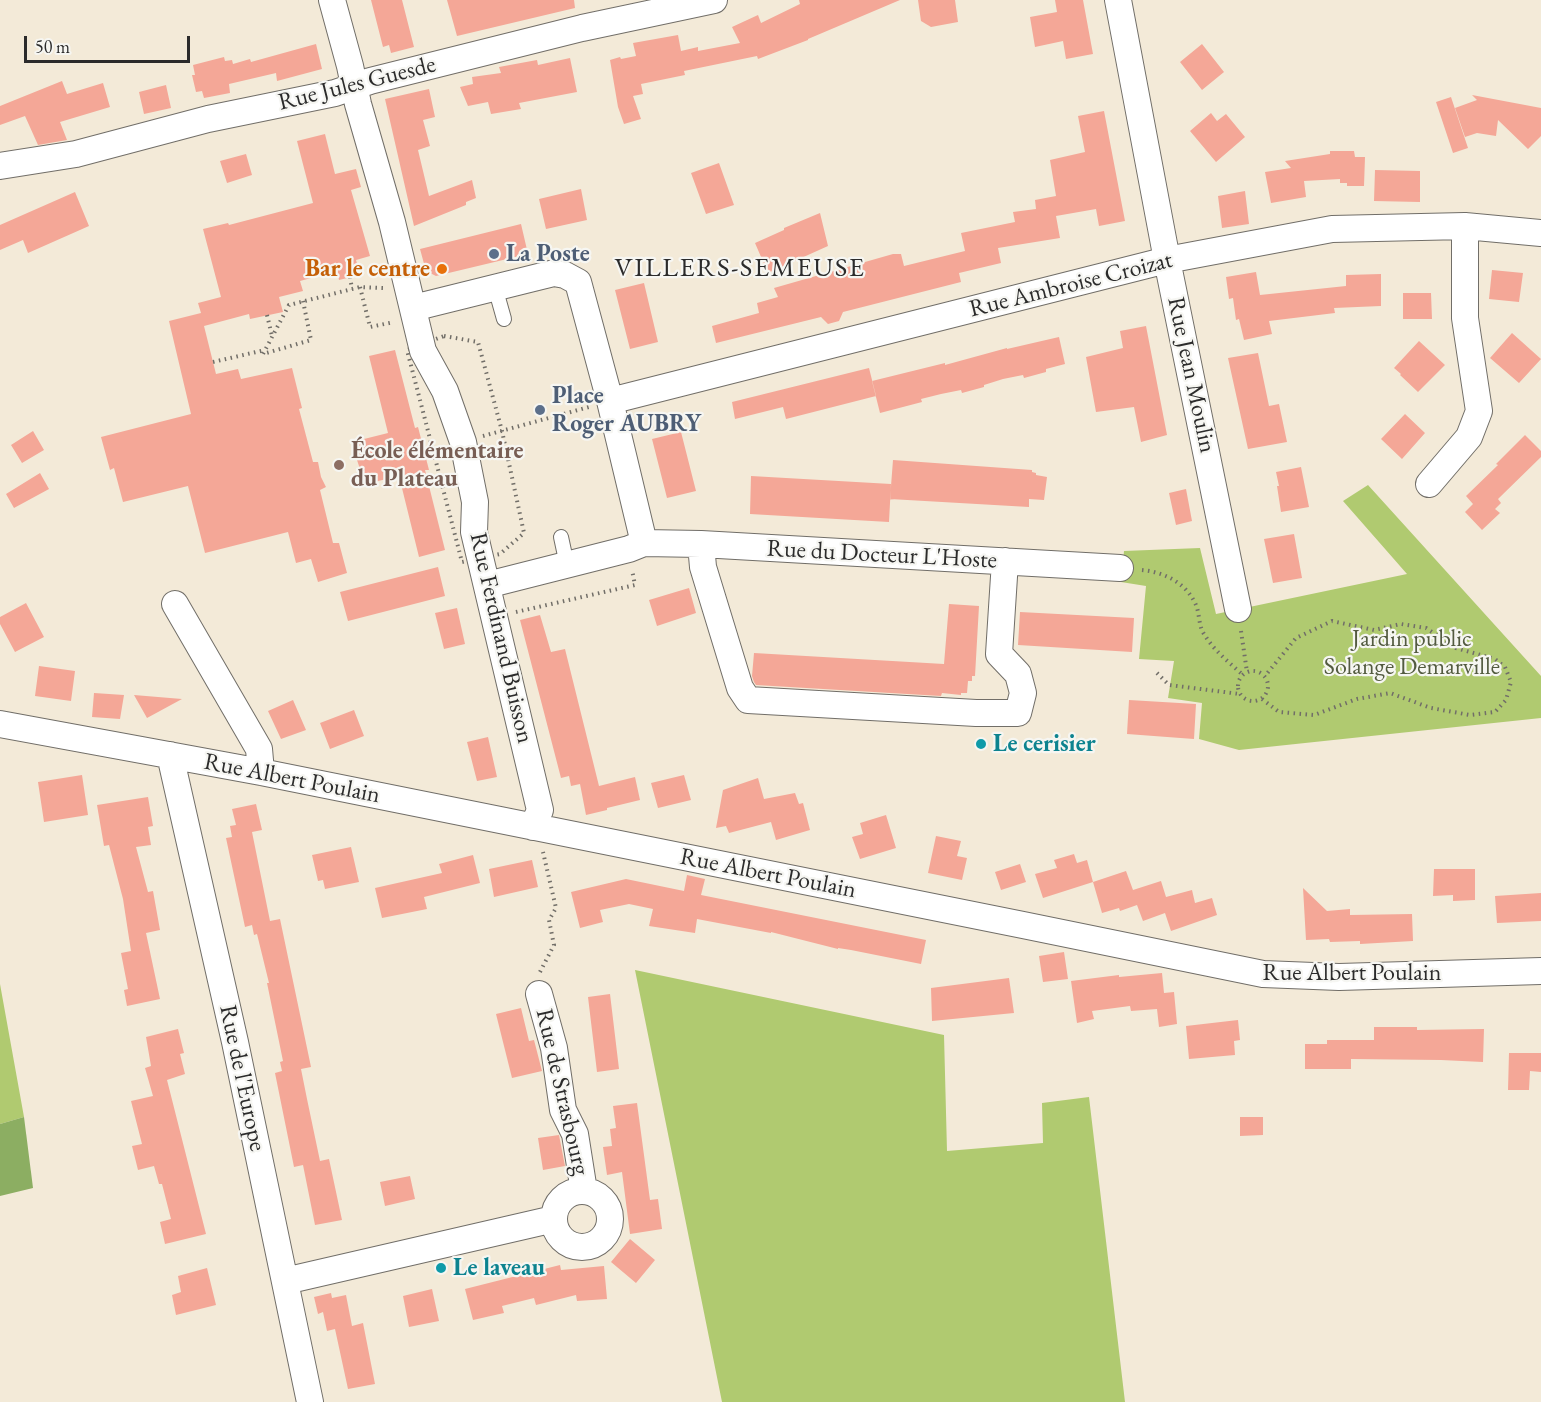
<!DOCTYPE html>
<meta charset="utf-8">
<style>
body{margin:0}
#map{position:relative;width:1541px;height:1402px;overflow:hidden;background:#f3ead8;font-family:"EB Garamond",serif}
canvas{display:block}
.scale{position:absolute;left:24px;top:36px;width:166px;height:27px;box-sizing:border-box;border:3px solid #2b2b2b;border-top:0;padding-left:8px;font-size:18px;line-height:21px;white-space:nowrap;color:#2b2b2b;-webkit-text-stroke:4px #f6f6f2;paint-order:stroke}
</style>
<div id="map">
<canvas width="1541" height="1402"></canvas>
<div class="scale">50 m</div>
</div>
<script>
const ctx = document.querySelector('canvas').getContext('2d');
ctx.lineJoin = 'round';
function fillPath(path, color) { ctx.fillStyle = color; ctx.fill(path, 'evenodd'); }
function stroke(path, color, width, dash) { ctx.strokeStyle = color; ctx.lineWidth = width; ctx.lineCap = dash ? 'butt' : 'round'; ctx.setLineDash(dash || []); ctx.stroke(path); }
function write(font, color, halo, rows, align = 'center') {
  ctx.font = font + ' "EB Garamond",serif'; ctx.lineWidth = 4.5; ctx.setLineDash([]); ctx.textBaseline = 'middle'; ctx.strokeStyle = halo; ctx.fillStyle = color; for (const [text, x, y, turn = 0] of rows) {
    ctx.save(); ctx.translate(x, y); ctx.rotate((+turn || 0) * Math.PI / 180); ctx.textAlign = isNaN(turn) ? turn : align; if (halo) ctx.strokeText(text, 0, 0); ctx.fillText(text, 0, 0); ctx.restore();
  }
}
fillPath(new Path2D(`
 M1368 485 1541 676V718L1239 750 1199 739 1202 703 1168 698 1174 661 1139 659 1146 586 1121 582 1124 551 1200 548 1216 614 1407 574 1343 501Z
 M635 970 944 1035 947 1151 1043 1143 1042 1103 1089 1097 1125 1402H722Z
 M0 984 24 1117 0 1124Z`), '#b0ca70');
fillPath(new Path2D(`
 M24 1117 33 1188 0 1196V1124Z`), '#8cae62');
fillPath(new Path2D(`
 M371 0H402L414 47 391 53 389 45 383 47Z
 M447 0H574L575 8 457 36Z
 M799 0H900L808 39V40L758 59 757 56 684 71 685 75 641 84 643 94 633 96 641 119 624 124 618 107 610 60 620 57 621 59 636 56 633 43 678 35 681 51 698 47V51L740 43 732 27 758 15 761 23 800 4Z
 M918 0H955L958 22 931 27 921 21Z
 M1055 0H1083L1093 54 1066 59 1063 41 1035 47 1030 17 1057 12Z
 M316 44 322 69 277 81 276 73 229 84 230 93 204 98 202 91 196 92 192 75H195L193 65 224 57 225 61 232 60 233 64 250 59 251 62Z
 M1202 44 1224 72 1202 90 1180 62Z
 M570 58 577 92 519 103 521 109 491 114 488 102 468 106 460 87 473 84 472 77 501 73 499 67 537 60 538 65Z
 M62 81 67 94 103 83 110 107 60 122 67 140 38 145 25 116 0 125V106Z
 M166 85 171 108 144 114 139 92Z
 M429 89 435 117 423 120 430 146 418 150 429 196 472 180 476 198 466 202V205L414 226 385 99Z
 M1472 95 1541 108V136L1528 149 1498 120 1496 136 1477 133 1465 137 1455 108 1477 100Z
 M1451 97 1468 148 1453 153 1436 102Z
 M1104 111 1125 221 1099 226 1096 209 1056 216 1060 238 998 248 1001 263 959 273 961 282 843 312 839 321 828 324 821 317 716 343 712 326 759 313 757 303 778 297 774 288 893 254H901L904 266 965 251 961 233 1015 222 1013 212 1036 209 1035 200 1056 196 1050 160 1085 152 1078 116Z
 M1211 113 1217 121 1226 114 1245 137 1216 162 1190 131Z
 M325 134 335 174 356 169 361 187 351 190 370 256 356 260 360 275 339 280 337 271 300 281 303 291 279 297 283 312 250 319 249 314 204 326 216 374 238 369 241 379 292 368 302 408 299 409 313 462H318L321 477 326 487 320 490 333 543H339L347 573 318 582 311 559 296 563 288 532 205 553 188 486 123 502 114 468 110 470 101 437 191 414 169 321 201 313 198 303 221 297 203 229 228 223 229 225 313 203 297 141Z
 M1330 151H1354L1355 157H1365L1364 186H1347V183H1340V179L1304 181 1306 197 1271 203 1265 172 1291 168 1285 161 1330 154Z
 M246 154 252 175 227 183 220 161Z
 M719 163 734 205 706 214 691 173Z
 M1375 170 1420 171V202L1374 201Z
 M581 189 587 220 546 229 539 199Z
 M1245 191 1249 224 1222 228 1218 196Z
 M75 192 89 226 28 253 23 240 0 250V225Z
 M820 213 828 246 768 273 755 243 784 230V228Z
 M521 224 528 254 436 276 426 271 420 249Z
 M1492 270 1523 273 1519 302 1489 299Z
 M1256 272 1260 295 1346 286V275L1381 274V306L1334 308 1335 313 1269 321 1272 334 1244 340 1239 319 1236 320 1233 298 1229 299 1226 277Z
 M644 283 658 342 630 349 615 290Z
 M1403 293H1431L1432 319H1403Z
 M1146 326 1167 435 1141 442 1134 407 1096 412 1086 357 1123 348 1120 331Z
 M1512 333 1541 359 1519 383 1490 358Z
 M1059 337 1065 364 1046 369V372L1024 378 1023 375 1003 379 984 385V387L962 393 961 390 941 394 921 399 922 402 880 413 872 381 945 363V365L1007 348V349Z
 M1419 341 1445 365 1418 392 1400 375 1401 374 1394 368Z
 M395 350 415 428 418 427 429 470H425L445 550 419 557 399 476 374 482 369 481 362 475 355 454 358 444 364 439 388 433 369 356Z
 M1258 353 1269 406 1279 404 1287 442 1248 449 1228 358Z
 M869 368 876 396 786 419 783 407 735 419 732 402Z
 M1405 414 1425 433 1402 459 1381 439Z
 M33 431 44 450 22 463 11 445Z
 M681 432 696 491 667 498 652 439Z
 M1525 435 1541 451V457L1498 499 1501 503 1495 509 1500 513 1482 530 1465 512 1473 504 1466 496 1498 465 1496 464Z
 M893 460 1032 470V472L1036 473V475L1047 477 1044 500 1029 499V507L890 499Z
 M1301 467 1309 507 1281 512 1277 486H1279L1276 472Z
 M40 473 49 489 14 508 6 494Z
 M751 476 891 484 889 522 750 514Z
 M1186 489 1192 521 1176 525 1169 493Z
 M1294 534 1302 578 1273 583 1264 539Z
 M438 567 445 596 348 621 340 592Z
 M689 588 696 613 657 626 649 600Z
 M26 603 44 637 15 652 0 624V617Z
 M949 604 979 606 975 676H972V681H968L967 693H961V695L942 693 941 696 756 685 754 682 752 676 754 653 944 664Z
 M457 608 465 644 444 649 435 613Z
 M1020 612 1134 618 1132 652 1018 645Z
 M540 615 551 652 565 649 599 786 635 777 640 800 607 808V810L586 815 580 784 571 786 569 776 561 778 520 620Z
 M39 666 75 671 71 701 35 696Z
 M94 693 124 695 120 719 92 717Z
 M134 695 182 699 147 718Z
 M293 700 306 730 281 739 268 711Z
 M1129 700 1196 704 1194 739 1127 734Z
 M354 710 364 736 330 749 320 723Z
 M488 737 497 777 477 781 467 742Z
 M82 775 88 815 44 822 38 782Z
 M684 775 691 800 658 808 651 783Z
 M758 778 764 799 795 793 799 804 803 803 810 830 776 840 771 822 729 833 726 826 716 828 723 790Z
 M148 797 153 826 148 827 151 845 136 847 148 892 153 891 160 930 146 933 160 999 127 1006 124 990 128 989 121 953 131 951 123 899 109 845 104 846 97 805Z
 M256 804 262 830 252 832 270 921 280 919 311 1067 301 1069 307 1099 320 1161 329 1159 342 1220 315 1225 303 1165 294 1167 275 1073 282 1071 280 1062 283 1061 267 983H269L257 934 254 935 252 925 245 927 226 838 232 837 230 826 236 825 232 809Z
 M886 815 896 848 860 859 852 837 863 834 860 823Z
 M936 836 961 841 957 856 967 858 962 880 928 873Z
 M351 847 359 882 325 889 323 880 318 881 312 855Z
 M1074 854 1077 863 1087 860 1093 882 1126 871 1133 890 1161 881 1166 897 1192 890 1195 903 1212 898 1217 915 1171 931 1165 913 1143 921 1137 905 1120 911 1119 908 1102 913 1093 882 1043 898 1035 874 1057 868 1054 860Z
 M473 855 480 883 424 897 427 909 382 918 375 888 442 873 439 864Z
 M532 860 538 887 494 897 489 869Z
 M1020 864 1026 882 1001 890 995 872Z
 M1434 869H1475V900L1453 901V895L1433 896Z
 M687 875 705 879 701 895 926 940 921 964 851 950 838 948V949L771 932V933L697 919 695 933 649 926 653 909 629 904 600 910 603 922 580 928 571 892 626 879 684 891Z
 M1303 888 1327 911 1350 909V915L1412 914 1413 941 1360 944V941L1330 942 1329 939 1306 940Z
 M1541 893V921L1497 923 1495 896Z
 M1064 952 1068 979 1043 982 1039 956Z
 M1162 973 1164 993 1174 992 1177 1024 1159 1027 1157 1009 1131 1011 1130 1006 1092 1011 1094 1019 1077 1023 1071 981 1119 975V977Z
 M1009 978 1014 1013 932 1021 931 988Z
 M610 994 619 1069 597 1072 588 997Z
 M521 1008 529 1041 534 1040 542 1071 512 1078 496 1014Z
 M1238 1020 1240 1040 1234 1041 1235 1055 1189 1059 1186 1026Z
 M1374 1027H1417V1030L1484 1029 1483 1062 1441 1060 1351 1059V1069H1305V1044H1327V1040H1374Z
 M178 1029 184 1053 180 1054 185 1074 167 1080 206 1234 165 1244 160 1222 171 1219 162 1184H159L154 1166 138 1170 132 1146 142 1144 131 1101 153 1096 145 1068 151 1066 146 1037Z
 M1509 1053H1541V1072L1530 1071 1529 1090H1508Z
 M637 1103 650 1200 658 1199 662 1229 630 1234 622 1172 607 1175 603 1147 612 1146 610 1129 616 1128 613 1106Z
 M1240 1117H1263V1135L1240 1136Z
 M559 1135 565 1166 543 1170 538 1138Z
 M410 1176 415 1199 385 1206 380 1182Z
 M630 1239 655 1260 636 1283 611 1262Z
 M560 1265 561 1270 604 1266 607 1299 577 1301 576 1295 536 1305 534 1298 502 1306 504 1313 473 1320 465 1289Z
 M207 1268 216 1305 176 1315 172 1295 181 1292 178 1276Z
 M432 1289 439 1321 409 1327 403 1296Z
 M331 1293 332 1298 346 1295 352 1326 363 1323 375 1384 348 1389 335 1329 327 1331 323 1312 318 1314 314 1297Z`), '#f4a797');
const lane = new Path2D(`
 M495 287 504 319
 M561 537 567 565`);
const street = new Path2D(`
 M332 0 350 66 358 104 392 222 423 351 445 391 463 442 475 502 474 532 540 810 533 827
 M1118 0 1167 260 1238 609
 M0 166 76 154 208 119 335 93 370 81 582 28 714 0
 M413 308 554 273 565 275 578 282 610 401 644 543
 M610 401 1167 260 1332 229 1465 226 1541 233
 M1429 484 1469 437 1479 411 1465 318V226
 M701 544 703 567 740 688 748 700 976 713H1018L1023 693 1018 674 999 654 1005 561
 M487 585 629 549 644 543 701 544 1120 568
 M175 604 259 749 261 772
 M0 724 261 772 1023 925 1263 974 1339 977 1541 971
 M170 755 235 1042 310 1402
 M539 994 554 1048 563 1110 575 1134 584 1191
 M554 1219a28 28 0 1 1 56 0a28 28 0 1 1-56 0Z
 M285 1281 554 1219`);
stroke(lane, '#716e68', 16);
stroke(street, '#716e68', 28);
stroke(new Path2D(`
 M350 277 352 289
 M360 287 370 327 394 322
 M303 301 311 340 263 354 289 305 360 287 384 288
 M267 315 272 336
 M444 336 478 342 502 431 524 533 500 554 462 562 407 350Z
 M213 362 265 350
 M483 436 589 407
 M1142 570C1163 572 1185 582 1195 603 1200 612 1198 625 1204 634 1214 651 1229 662 1243 675
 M516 612 635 585 632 570
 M1241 631 1247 672
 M1238 686a15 15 0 1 1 30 0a15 15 0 1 1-30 0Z
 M1157 673 1169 685 1240 694
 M1262 699 1279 712 1314 715 1357 699 1390 693 1431 708 1470 715 1495 712 1506 700 1511 682 1505 667 1495 659 1456 648 1426 628 1401 624 1374 630 1332 621 1296 638 1265 676
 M540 972 554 945 549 920 556 908 543 852`), '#716e68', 4, [1.5, 4.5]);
stroke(lane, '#fff', 14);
stroke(street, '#fff', 26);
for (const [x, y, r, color] of [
 [494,254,6,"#5c6f8a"],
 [442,269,6,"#e8710a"],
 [540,410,6,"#5c6f8a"],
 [339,465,6,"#8d6e63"],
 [981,744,6,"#0f9aa8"],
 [441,1268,6,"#0f9aa8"]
]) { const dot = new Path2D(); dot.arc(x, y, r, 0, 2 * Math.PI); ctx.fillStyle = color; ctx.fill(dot); stroke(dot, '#f6f6f2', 2); }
write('24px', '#2b2b2b', '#f6f6f2', [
 ["Rue Jules Guesde",357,84,-14],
 ["Rue Ambroise Croizat",1071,285,-14],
 ["Rue Jean Moulin",1191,375,78],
 ["Rue du Docteur L'Hoste",882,555,3],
 ["Rue Ferdinand Buisson",501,638,77],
 ["Rue Albert Poulain",292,779,11],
 ["Rue Albert Poulain",768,874,11],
 ["Rue Albert Poulain",1352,973],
 ["Rue de l'Europe",242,1078,78],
 ["Rue de Strasbourg",562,1092,77]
]);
write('bold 24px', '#4e5e75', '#f6f6f2', [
 ["La Poste",506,254],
 ["Place",552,396],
 ["Roger AUBRY",552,424]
], 'left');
write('bold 24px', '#c56008', '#f6f6f2', [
 ["Bar le centre",430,269]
], 'right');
write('bold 24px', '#785e54', '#f6f6f2', [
 ["École élémentaire",351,451],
 ["du Plateau",351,479]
], 'left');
write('24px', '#535b40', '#f6f6f2', [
 ["Jardin public",1412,639],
 ["Solange Demarville",1412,667]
]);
write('bold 24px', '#0d838f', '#f6f6f2', [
 ["Le cerisier",993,744],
 ["Le laveau",453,1268]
], 'left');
ctx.letterSpacing = '1.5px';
write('27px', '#2b2b2b', '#f6f6f2', [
 ["VILLERS-SEMEUSE",740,269]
]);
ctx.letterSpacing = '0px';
</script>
